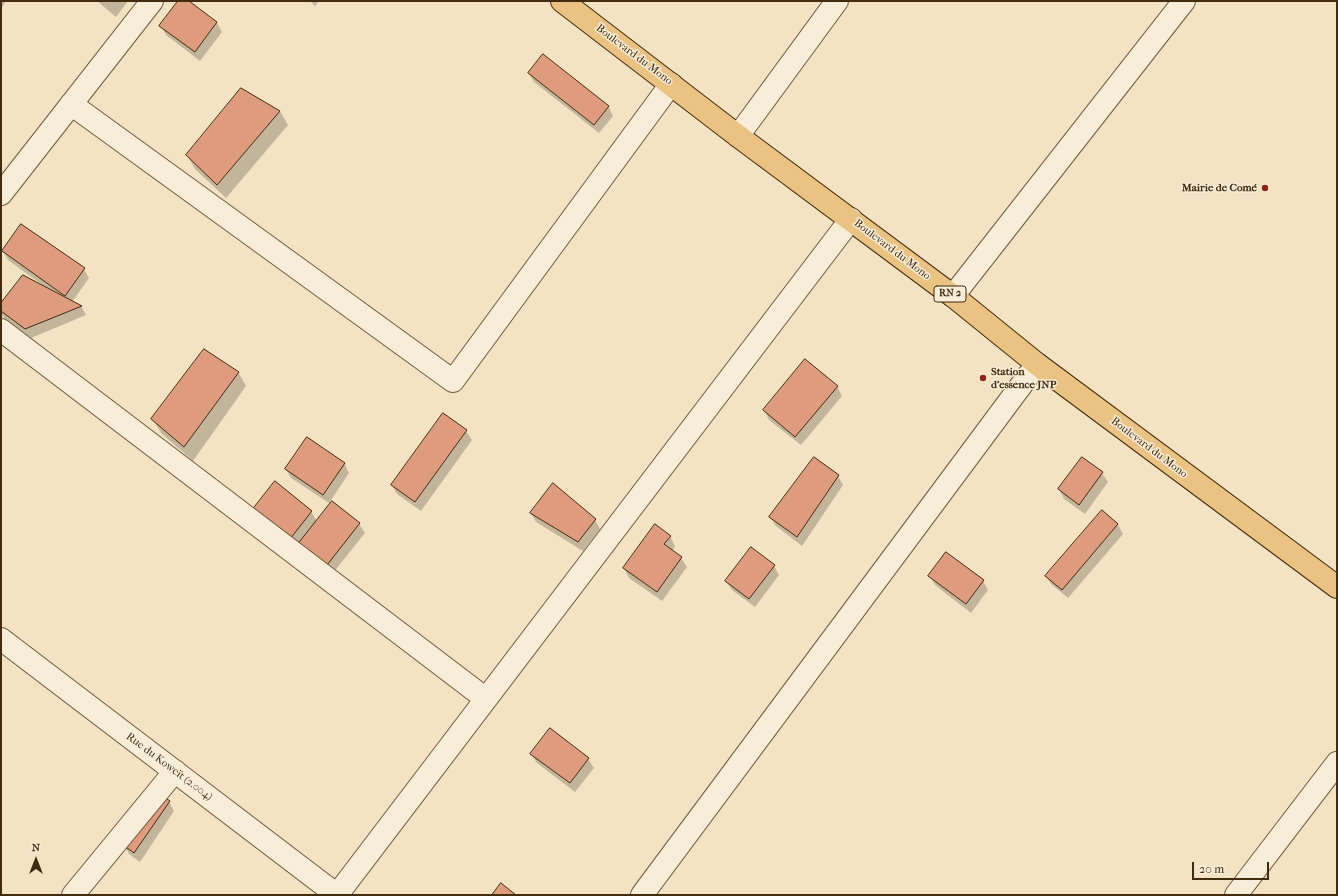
<!DOCTYPE html>
<meta charset="utf-8">
<style>
body{margin:0}
#map{position:relative;width:1338px;height:896px;overflow:hidden;background:#f3e3c3;font-family:"IM FELL French Canon",serif}
canvas{display:block}
.frame{position:absolute;inset:0;border:2px solid #422b0e;pointer-events:none}
.north{position:absolute;left:16px;top:840px;width:40px;height:40px;-webkit-text-stroke:3px #f7edd8;paint-order:stroke;rotate:0deg;font-size:11px;font-weight:700;line-height:16px;text-align:center;color:#422b0e}
.north::after{content:'';display:block;margin:auto;width:14px;height:18px;background:#422b0e;clip-path:polygon(50% 0,100% 100%,50% 72%,0 100%)}
.scale{position:absolute;left:1192px;top:862px;width:77px;height:18px;box-sizing:border-box;border:2px solid #422b0e;border-top:0;padding-left:5px;font-size:12px;line-height:14px;white-space:nowrap;color:#422b0e;-webkit-text-stroke:3px #f7edd8;paint-order:stroke}
</style>
<div id="map">
<canvas width="1338" height="896"></canvas>
<div class="frame"></div>
<div class="north">N</div>
<div class="scale">20 m</div>
</div>
<script>
const ctx = document.querySelector('canvas').getContext('2d');
ctx.lineJoin = 'round';
function fillPath(path, color) { ctx.fillStyle = color; ctx.fill(path, 'evenodd'); }
function stroke(path, color, width, dash) { ctx.strokeStyle = color; ctx.lineWidth = width; ctx.lineCap = dash ? 'butt' : 'round'; ctx.setLineDash(dash || []); ctx.stroke(path); }
function write(font, color, halo, rows, align = 'center') {
  ctx.font = font + ' "IM FELL French Canon",serif'; ctx.lineWidth = 3; ctx.setLineDash([]); ctx.textBaseline = 'middle'; ctx.strokeStyle = halo; ctx.fillStyle = color; for (const [text, x, y, turn = 0] of rows) {
    ctx.save(); ctx.translate(x, y); ctx.rotate((+turn || 0) * Math.PI / 180); ctx.textAlign = isNaN(turn) ? turn : align; if (halo) ctx.strokeText(text, 0, 0); ctx.fillText(text, 0, 0); ctx.restore();
  }
}
fillPath(new Path2D(`
 M1 1H6L1 9Z
 M97 1H128L116 17Z
 M179 1H188L217 23 222 32 200 61 166 35 161 26Z
 M310 1H319L315 6Z
 M529 73 608 106 613 116 599 133 534 82Z
 M241 89 280 111 288 125 226 198 195 169 187 155Z
 M3 251 84 269 89 278 72 302 81 306 86 315 31 338 4 318 1 313V305L44 286 8 260Z
 M238 372 246 386 193 461 161 433 153 419Z
 M837 386 842 396 801 445 769 420 764 410Z
 M443 415 466 431 472 440 421 511 397 494 392 485Z
 M344 463 349 473 329 503 291 478 286 469Z
 M1102 473 1108 482 1085 514 1064 499 1059 489Z
 M838 476 843 485 802 546 776 526 770 517Z
 M1102 511 1118 525 1123 534 1068 598 1052 585 1046 576Z
 M311 512 317 521 359 524 365 533 333 573 300 542 295 547 260 519Z
 M531 513 595 520 600 529 583 551 536 522Z
 M670 536 675 546 672 551 681 558 687 567 662 601 629 578 624 568Z
 M774 566 779 575 755 607 732 590 726 581Z
 M930 576 983 581 988 590 971 613 935 585Z
 M531 754 588 759 594 768 575 792 537 763Z
 M169 802 174 811 140 862 129 854 124 845Z`), '#0003');
const building = new Path2D(`
 M178 1H189L217 22 195 52 159 26Z
 M543 54 609 106 594 125 528 73Z
 M241 88 280 111 217 185 186 155Z
 M21 224 85 268 65 296 2 251Z
 M23 275 82 306 25 329 1 311V303Z
 M204 349 239 372 184 447 151 419Z
 M805 359 838 386 795 437 763 410Z
 M443 413 467 430 415 502 391 485Z
 M307 437 345 463 323 495 285 469Z
 M814 457 839 475 797 537 769 517Z
 M1082 457 1103 472 1079 505 1058 489Z
 M275 481 312 511 290 539 253 509Z
 M553 483 596 519 578 542 530 513Z
 M332 501 360 523 327 565 299 543Z
 M1102 510 1118 524 1062 590 1045 576Z
 M655 524 671 536 664 544 682 557 657 592 623 568Z
 M751 547 775 565 749 599 725 581Z
 M946 552 984 580 966 604 928 576Z
 M550 728 589 758 570 783 530 754Z
 M158 793 170 801 134 853 123 845Z
 M501 883 516 895H492Z`);
fillPath(building, '#de9b7e');
stroke(building, '#422b0e', 1);
const street = new Path2D(`
 M71 104 453 381 671 84
 M738 136 837 1
 M1 194 152 1
 M953 296 1184 1
 M1 330 486 699
 M1 639 337 895 851 219
 M73 895 175 771
 M642 895 1037 364
 M1236 895 1337 763`);
const primary = new Path2D(`
 M562 1 738 136 953 296 1037 364 1337 587`);
stroke(street, '#6e593b', 24);
stroke(primary, '#422b0e', 24);
stroke(street, '#f7edd8', 22);
stroke(primary, '#eac282', 22);
for (const [x, y, r, color] of [
 [1265,188,4,"#8f2418"],
 [983,378,4,"#8f2418"]
]) { const dot = new Path2D(); dot.arc(x, y, r, 0, 2 * Math.PI); ctx.fillStyle = color; ctx.fill(dot); stroke(dot, '#f7edd8', 1.5); }
for (const [x, y, w] of [
 [950,294,32]
]) { const box = new Path2D(); box.roundRect(x - w / 2, y - 8, w, 16, 3); ctx.fillStyle = '#f7edd8'; ctx.fill(box); stroke(box, '#422b0e', 1); }
write('bold 10px', '#422b0e', null, [
 ["RN 2",950,294]
]);
write('11px', '#422b0e', '#f7edd8', [
 ["Boulevard du Mono",634,55,37],
 ["Boulevard du Mono",892,250,37],
 ["Boulevard du Mono",1149,448,37],
 ["Rue du Koweït (2.004)",169,767,37]
]);
write('bold 11px', '#422b0e', '#f7edd8', [
 ["Mairie de Comé",1257,188],
 ["Station",991,372,"left"],
 ["d'essence JNP",991,385,"left"]
], 'right');
</script>
